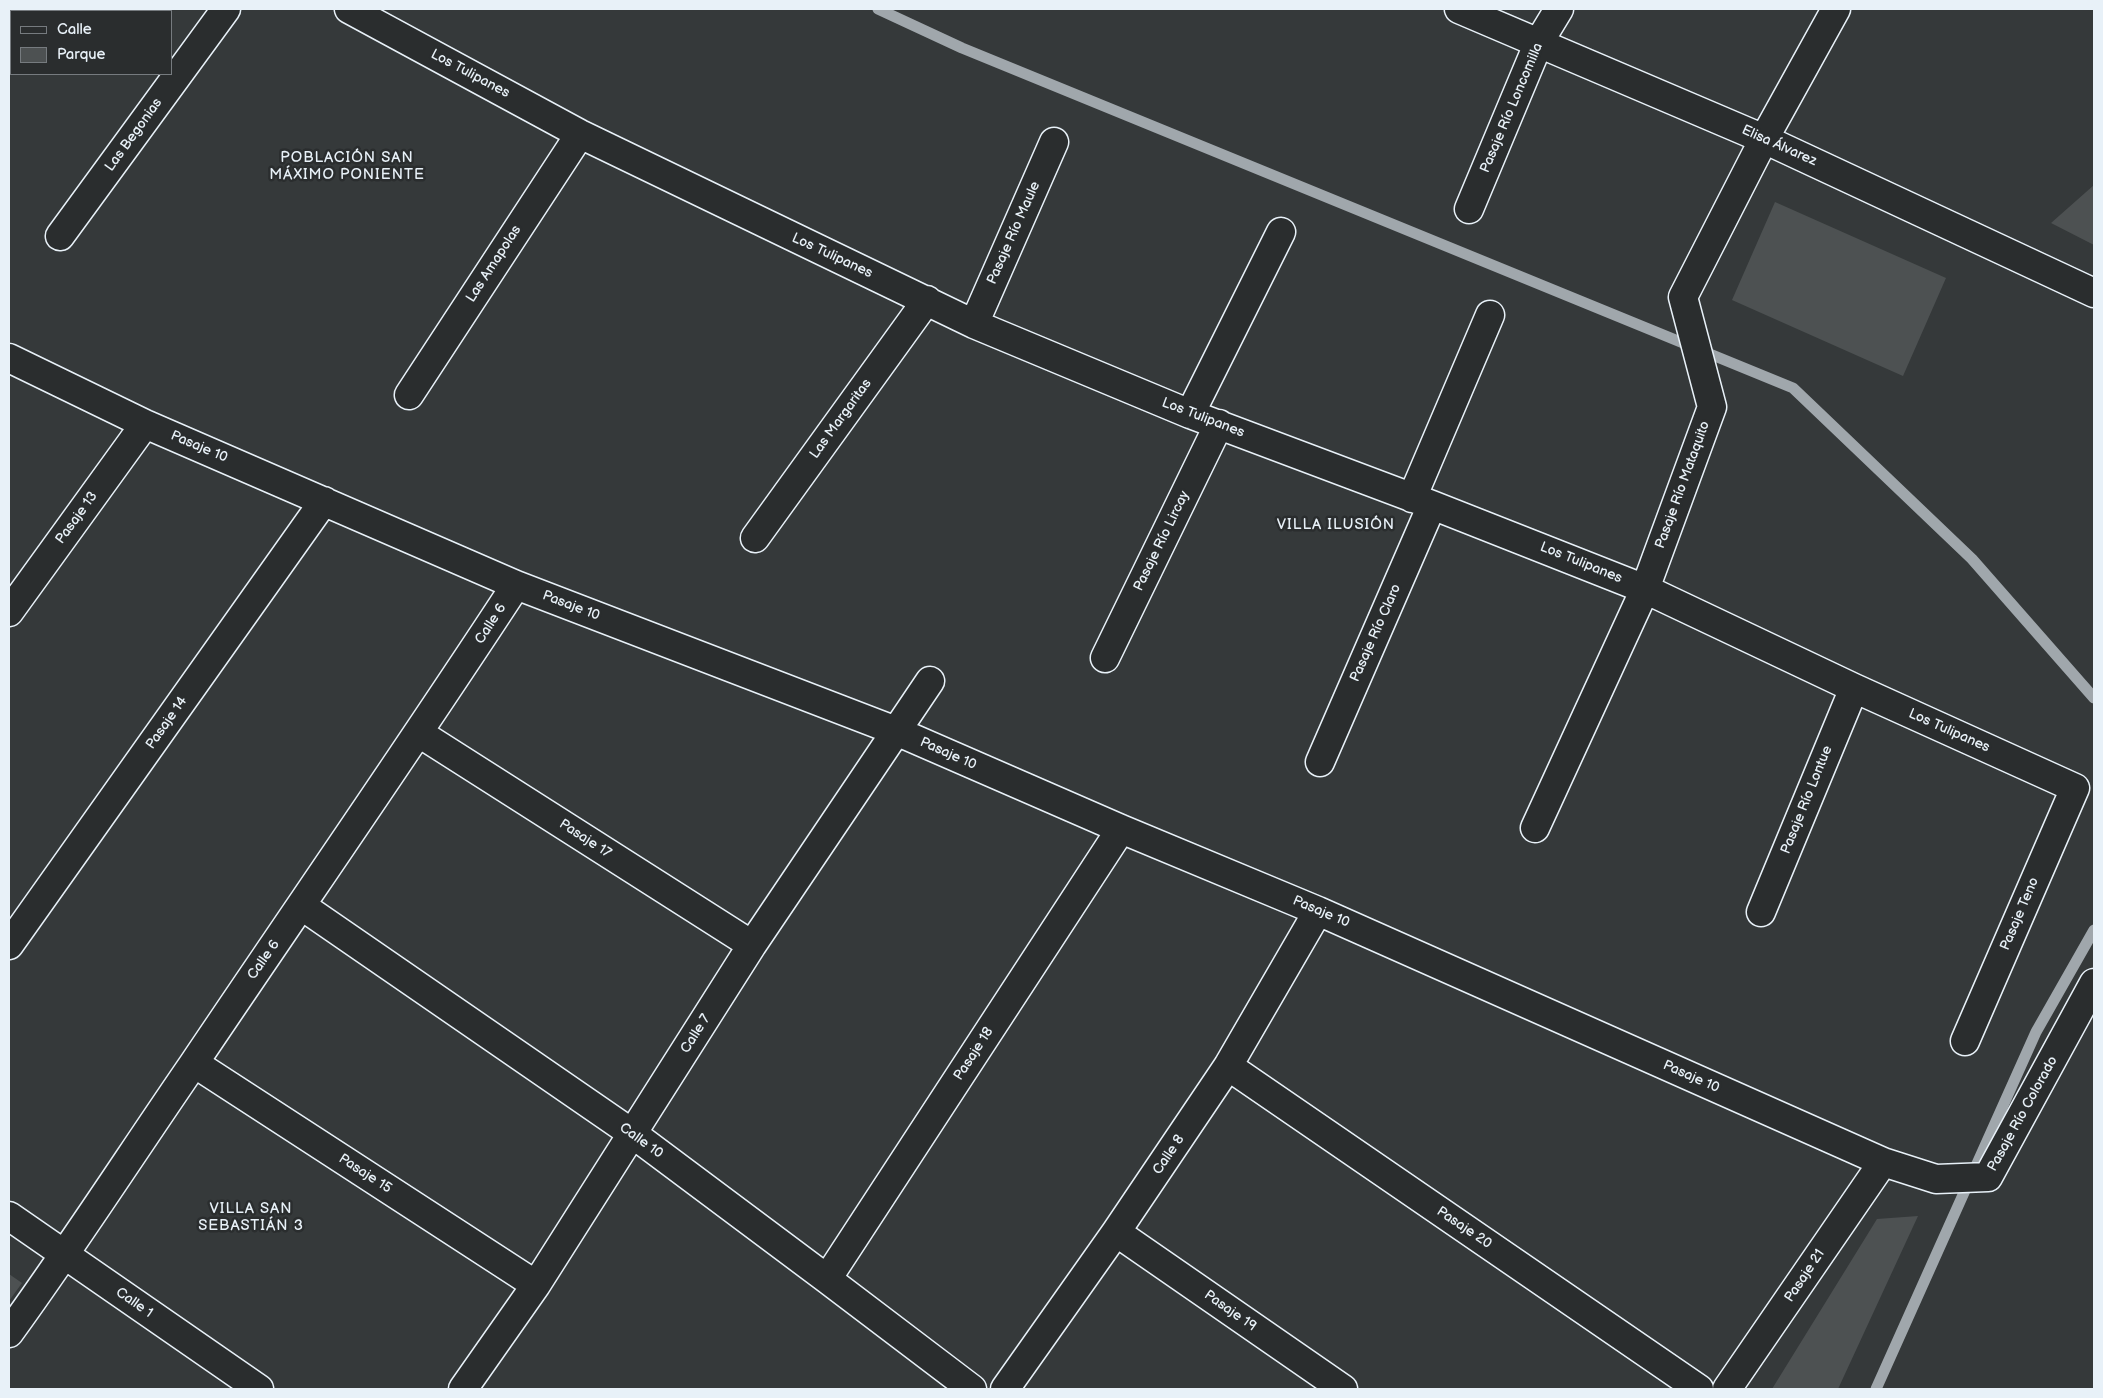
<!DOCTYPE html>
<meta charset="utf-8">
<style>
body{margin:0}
#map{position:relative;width:2103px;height:1398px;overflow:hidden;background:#35393a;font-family:"Balsamiq Sans",sans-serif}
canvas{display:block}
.frame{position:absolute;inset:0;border:10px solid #e8f1f8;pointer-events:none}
.legend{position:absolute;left:10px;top:10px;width:162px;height:65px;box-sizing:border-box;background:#2a2d2e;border:1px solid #767b7f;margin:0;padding:6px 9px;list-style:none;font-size:15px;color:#e8f1f8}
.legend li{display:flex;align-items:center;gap:10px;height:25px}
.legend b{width:25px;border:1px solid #767b7f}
</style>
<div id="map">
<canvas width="2103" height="1398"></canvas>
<div class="frame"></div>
<ul class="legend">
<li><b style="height:6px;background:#2a2d2e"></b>Calle</li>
<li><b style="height:14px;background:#4d5152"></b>Parque</li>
</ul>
</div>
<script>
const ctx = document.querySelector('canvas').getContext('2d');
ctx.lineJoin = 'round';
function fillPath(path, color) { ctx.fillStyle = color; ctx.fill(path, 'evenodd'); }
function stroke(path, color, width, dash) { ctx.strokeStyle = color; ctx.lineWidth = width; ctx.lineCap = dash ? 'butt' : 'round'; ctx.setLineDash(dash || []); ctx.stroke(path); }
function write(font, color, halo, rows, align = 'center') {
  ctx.font = font + ' "Balsamiq Sans",sans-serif'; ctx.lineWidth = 5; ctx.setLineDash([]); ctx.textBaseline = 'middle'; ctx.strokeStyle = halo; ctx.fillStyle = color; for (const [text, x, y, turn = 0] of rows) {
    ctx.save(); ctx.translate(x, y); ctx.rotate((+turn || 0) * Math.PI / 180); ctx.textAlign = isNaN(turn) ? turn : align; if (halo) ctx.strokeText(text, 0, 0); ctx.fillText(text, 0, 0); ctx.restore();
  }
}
fillPath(new Path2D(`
 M2094 185V245L2051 223Z
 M1775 202 1946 278 1903 376 1732 300Z
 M1918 1216 1838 1389H1772L1877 1219Z
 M9 1274 22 1283 9 1301Z`), '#4d5152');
stroke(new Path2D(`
 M878 9 962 48 1793 388 1972 559 2094 698
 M1876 1389 2036 1032 2094 930`), '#a0a7ac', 11);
const street = new Path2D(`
 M349 9 580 134 974 324 1190 414 1432 505 1645 589 1854 688 2075 788 1965 1041
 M1459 9 1764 139 2094 293
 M1469 209 1539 42 1559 9
 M60 236 226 9
 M974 324 1054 142
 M9 358 145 424 516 585 896 731 1121 829 1318 911 1883 1162 1936 1179 1988 1177 2094 983
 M409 395 580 134
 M1190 414 1281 232
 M1412 498 1490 315
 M755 538 927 300
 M9 612 145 424
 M1105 658 1219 424
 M419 733 752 945
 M1320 762 1432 505
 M1535 828 1645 589 1712 407 1683 297 1764 139 1836 9
 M302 906 633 1134 827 1279 972 1389
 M1761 912 1854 688
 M9 945 324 501
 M194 1063 536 1285
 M1228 1066 1699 1389
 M9 1216 259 1389
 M1116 1232 1343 1389
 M827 1279 1121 829
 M9 1333C73 1245 132 1153 194 1063 301 904 411 746 516 585
 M463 1389 536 1285 752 945 930 681
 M1005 1389 1116 1232 1228 1066 1318 911
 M1727 1389 1883 1162`);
stroke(street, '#e8f1f8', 31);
stroke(street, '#2a2d2e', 28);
write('14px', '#e8f1f8', '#2a2d2e', [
 ["Los Tulipanes",470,74,28],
 ["Pasaje Río Loncomilla",1512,108,-67],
 ["Las Begonias",134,135,-54],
 ["Elisa Álvarez",1779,146,24],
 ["Pasaje Río Maule",1014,233,-66],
 ["Los Tulipanes",832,256,25],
 ["Las Amapolas",494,264,-57],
 ["Los Tulipanes",1203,418,21],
 ["Las Margaritas",841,419,-54],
 ["Pasaje 10",199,447,23],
 ["Pasaje Río Mataquito",1683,485,-70],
 ["Pasaje 13",77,518,-54],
 ["Pasaje Río Lircay",1162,541,-64],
 ["Los Tulipanes",1581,563,22],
 ["Pasaje 10",571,606,21],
 ["Calle 6",491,624,-57],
 ["Pasaje Río Claro",1376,633,-66],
 ["Pasaje 14",167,723,-55],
 ["Los Tulipanes",1949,731,24],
 ["Pasaje 10",948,754,24],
 ["Pasaje Río Lontue",1807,800,-68],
 ["Pasaje 17",585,839,33],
 ["Pasaje 10",1321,912,23],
 ["Pasaje Teno",2020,914,-67],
 ["Calle 6",264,960,-55],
 ["Calle 7",696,1034,-58],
 ["Pasaje 18",974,1054,-57],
 ["Pasaje 10",1691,1077,24],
 ["Pasaje Río Colorado",2023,1114,-61],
 ["Calle 10",641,1141,36],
 ["Calle 8",1169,1155,-56],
 ["Pasaje 15",365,1174,33],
 ["Pasaje 20",1464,1228,34],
 ["Pasaje 21",1805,1276,-56],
 ["Calle 1",134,1303,35],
 ["Pasaje 19",1230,1311,35]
]);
ctx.letterSpacing = '1px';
write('15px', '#e8f1f8', '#2a2d2e', [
 ["POBLACIÓN SAN",347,158],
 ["MÁXIMO PONIENTE",347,175],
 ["VILLA ILUSIÓN",1336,525],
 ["VILLA SAN",251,1209],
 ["SEBASTIÁN 3",251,1226]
]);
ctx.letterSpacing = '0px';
</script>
